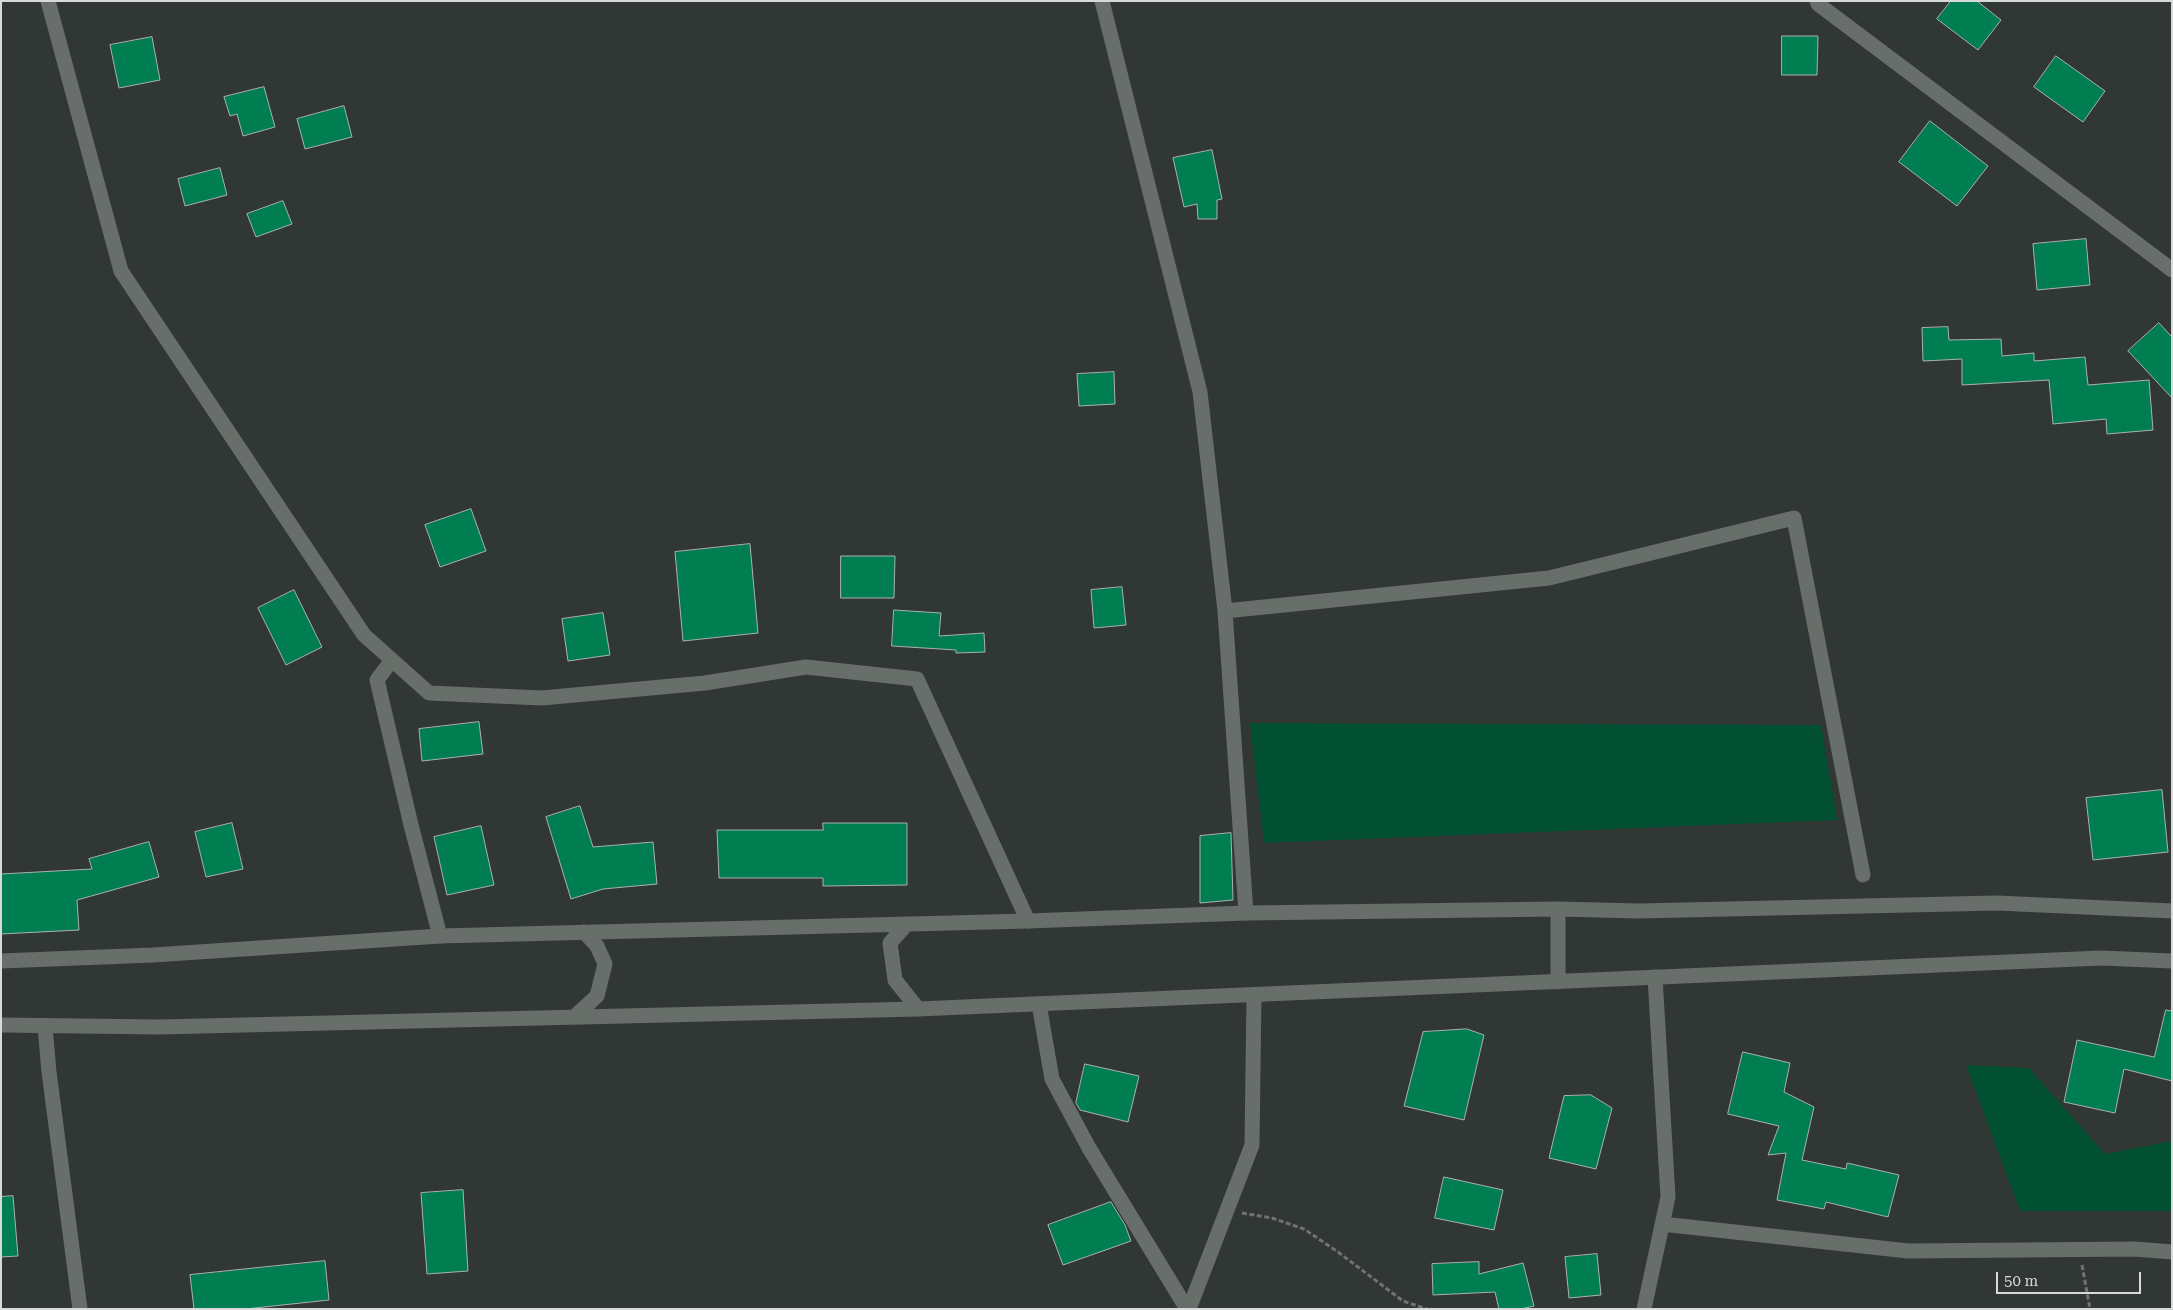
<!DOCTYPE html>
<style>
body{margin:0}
#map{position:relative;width:2173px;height:1310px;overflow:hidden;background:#313734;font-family:"Roboto Serif",serif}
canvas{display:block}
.frame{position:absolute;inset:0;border:2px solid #d6dad8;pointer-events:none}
.scale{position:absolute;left:1996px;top:1272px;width:145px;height:22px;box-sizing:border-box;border:2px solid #d6dad8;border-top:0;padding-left:6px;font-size:15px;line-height:18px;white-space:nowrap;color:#d6dad8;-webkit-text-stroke:4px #313734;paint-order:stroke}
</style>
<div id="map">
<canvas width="2173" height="1310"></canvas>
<div class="frame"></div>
<div class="scale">50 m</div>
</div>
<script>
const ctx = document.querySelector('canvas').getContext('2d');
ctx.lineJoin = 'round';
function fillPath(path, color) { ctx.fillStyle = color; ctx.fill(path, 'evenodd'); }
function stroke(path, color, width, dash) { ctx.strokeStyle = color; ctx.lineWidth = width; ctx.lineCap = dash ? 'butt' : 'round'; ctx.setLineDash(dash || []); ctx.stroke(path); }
fillPath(new Path2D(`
 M1250 723 1821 725 1837 820 1264 843Z
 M1966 1065 2029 1068 2105 1154 2172 1141V1211H2020Z`), '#005031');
const building = new Path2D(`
 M1951 1H1977L2001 20 1978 50 1937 19Z
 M1782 36H1818L1817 75H1782Z
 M152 37 160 80 119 88 110 45Z
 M2056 56 2105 91 2083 122 2034 87Z
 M264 87 275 127 243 136 237 114 230 116 224 97Z
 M344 106 352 137 305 149 297 119Z
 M1930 121 1988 166 1957 206 1899 162Z
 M1212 150 1222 199 1217 200V219H1198L1197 204 1184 207 1173 158Z
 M220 168 227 195 185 206 178 179Z
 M283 201 292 224 256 237 247 214Z
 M2086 239 2090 285 2037 290 2033 244Z
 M2159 323 2172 337V398L2128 351Z
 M1948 327 1949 340 2001 339 2002 356 2034 353V361L2085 357 2088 385 2149 380 2153 430 2107 434 2106 419 2053 424 2049 380 1962 385V359L1923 361 1922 328Z
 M1114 372 1115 404 1079 406 1077 374Z
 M471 509 486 551 440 567 425 525Z
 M750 544 758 633 683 641 675 552Z
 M841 556H895L894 598H841Z
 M1122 587 1126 625 1094 628 1091 590Z
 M294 590 322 647 286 665 258 608Z
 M894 610 941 613 939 636 984 633 985 652 956 653V650L892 646Z
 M603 613 610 655 568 661 562 619Z
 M479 722 483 754 422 761 419 729Z
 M2162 790 2168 852 2093 860 2086 798Z
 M580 806 593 847 653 842 657 884 603 889 571 899 546 817Z
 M232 823 243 869 206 877 195 832Z
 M823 823H907V885L823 886V878H719L717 830H823Z
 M481 826 494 885 447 895 434 837Z
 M1231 833 1233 900 1200 903V836Z
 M149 842 159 877 77 900 79 930 1 934V874L92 869 89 859Z
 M2166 1010 2172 1011V1081L2124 1069 2115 1113 2064 1102 2077 1040 2154 1057Z
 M1467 1029 1484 1035 1464 1120 1404 1106 1423 1032Z
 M1743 1052 1790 1063 1784 1092 1814 1107 1802 1160 1846 1169 1847 1163 1899 1175 1888 1217 1826 1202 1824 1209 1777 1200 1786 1153 1768 1155 1779 1126 1728 1114Z
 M1085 1064 1139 1076 1128 1122 1080 1110 1076 1103Z
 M1591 1095 1612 1108 1596 1169 1549 1158 1564 1096Z
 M1444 1177 1503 1190 1494 1230 1435 1218Z
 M463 1190 468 1271 427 1274 421 1193Z
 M13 1196 18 1256 1 1257V1197Z
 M1111 1202 1125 1225 1131 1241 1063 1265 1048 1225Z
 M1597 1254 1601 1295 1569 1298 1565 1257Z
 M325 1261 329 1300 245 1309H194L190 1275Z
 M1479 1262V1274L1523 1263 1534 1306 1521 1309H1499L1495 1292 1433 1295 1432 1264Z`);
fillPath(building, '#017e51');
stroke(building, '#abb2ae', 1);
stroke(new Path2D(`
 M1242 1213 1272 1218 1304 1229 1338 1252 1403 1301 1427 1309
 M2082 1265 2090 1309`), '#6f7471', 3, [5, 2.5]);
stroke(new Path2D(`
 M48 1 121 271 364 635 429 693 542 698 705 683 806 667 917 679 1028 921
 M1102 1 1200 392 1225 611 1246 913
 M1817 1 1818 4 2172 270
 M1225 611 1549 578 1794 518 1863 875
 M392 660 377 680 411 825 440 936
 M1039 1004 1052 1079 1089 1148 1187 1309
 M45 1026 49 1072 80 1309
 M1662 1224 1908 1251 2135 1249 2172 1252
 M1189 1309 1252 1145 1254 995
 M1644 1309 1668 1197 1655 977`), '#686e6a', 15);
stroke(new Path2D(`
 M1558 909V982
 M907 924 890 943 895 980 918 1009
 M1 961 153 955 440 936 1028 921 1246 913 1558 909 1639 911 1997 903 2172 911
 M574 1017 597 996 605 964 597 946 584 932
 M1 1025 159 1027 918 1009 2101 958 2172 961`), '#686e6a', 15);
</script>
